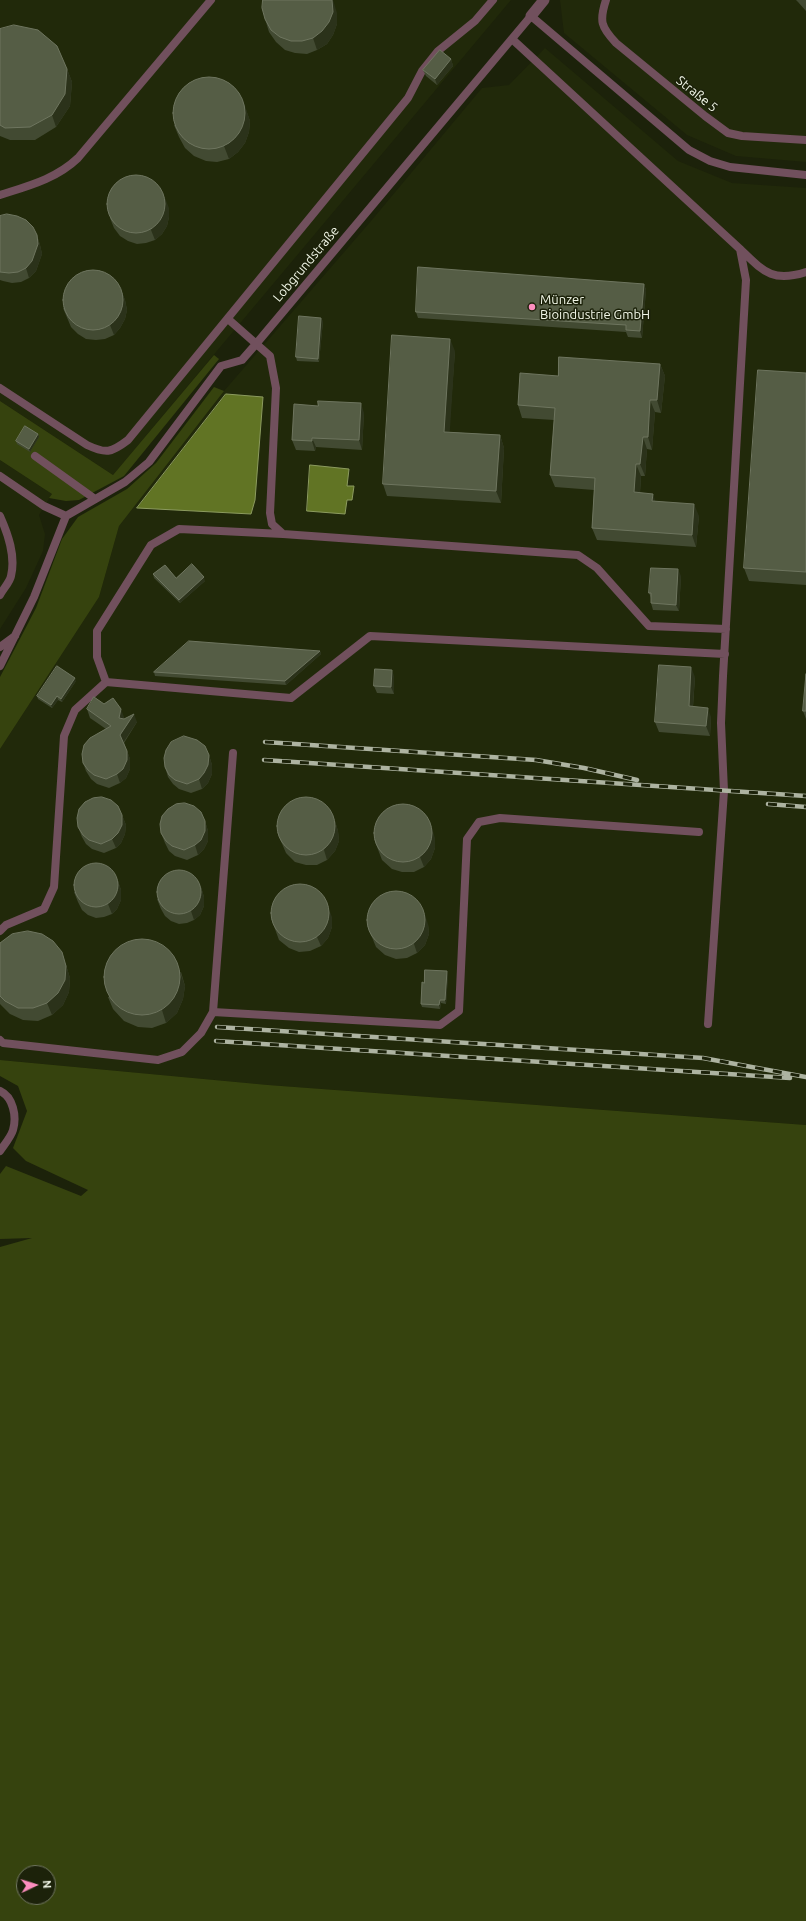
<!DOCTYPE html>
<meta charset="utf-8">
<style>
body{margin:0}
#map{position:relative;width:806px;height:1921px;overflow:hidden;background:#1c220a;font-family:Ubuntu,sans-serif}
canvas{display:block}
.north{position:absolute;left:16px;top:1865px;width:40px;height:40px;box-sizing:border-box;background:#1c220a;border:1px solid #727763;border-radius:50%;rotate:86deg;font-size:11px;font-weight:700;line-height:16px;text-align:center;color:#f2f7e8}
.north::after{content:'';display:block;margin:auto;width:14px;height:18px;background:#fd8ebf;clip-path:polygon(50% 0,100% 100%,50% 72%,0 100%)}
</style>
<div id="map">
<canvas width="806" height="1921"></canvas>
<div class="north">N</div>
</div>
<script>
const ctx = document.querySelector('canvas').getContext('2d');
ctx.lineJoin = 'round';
function fillPath(path, color) { ctx.fillStyle = color; ctx.fill(path, 'evenodd'); }
function stroke(path, color, width, dash) { ctx.strokeStyle = color; ctx.lineWidth = width; ctx.lineCap = dash ? 'butt' : 'round'; ctx.setLineDash(dash || []); ctx.stroke(path); }
function write(font, color, halo, rows, align = 'center') {
  ctx.font = font + ' Ubuntu,sans-serif'; ctx.lineWidth = 3; ctx.setLineDash([]); ctx.textBaseline = 'middle'; ctx.strokeStyle = halo; ctx.fillStyle = color; for (const [text, x, y, turn = 0] of rows) {
    ctx.save(); ctx.translate(x, y); ctx.rotate((+turn || 0) * Math.PI / 180); ctx.textAlign = isNaN(turn) ? turn : align; if (halo) ctx.strokeText(text, 0, 0); ctx.fillText(text, 0, 0); ctx.restore();
  }
}
fillPath(new Path2D(`
 M0 0H511L113 475 0 401Z
 M560 0H806V162L736 156 687 135 564 33Z
 M545 48 678 161 732 183 806 188V1125L268 1085 0 1060V749L99 597 119 526 224 391 371 221 482 88 509 85Z
 M0 460 52 494 39 515 45 534 43 551 26 588 0 629Z`), '#21290a');
fillPath(new Path2D(`
 M214 355 219 359 124 476 79 500 66 501 49 498 52 494 0 460V401L113 475Z
 M214 387 224 391 119 526 99 597 0 749V677L36 608 62 539 78 517 127 489 156 463Z
 M0 1060 268 1085 806 1125V1921H0V1247L32 1238 0 1239V1174L6 1166 81 1196 88 1190 26 1161 13 1148 27 1111 18 1086 0 1076ZM24 1873H48V1897H24Z`), '#36430e');
const water = new Path2D(`
 M226 394 263 397 255 500 251 514 137 508Z
 M310 465 349 469 347 486H354L352 500H347L345 514 307 511Z`);
fillPath(water, '#617424');
stroke(water, '#8c9b5f', 1);
stroke(new Path2D(`
 M606 0C599 21 601 27 616 43L705 116 728 133 742 136 806 140
 M512 39 740 249 746 280 723 676 721 723 724 791 708 1024
 M0 195C28 186 56 179 78 158L211 0
 M740 249C763 271 772 283 806 272
 M228 319 270 356 276 388 270 513 272 524 283 534 578 555 597 568 649 626 726 629
 M0 388 87 445C106 454 111 453 128 440L408 98 422 71 438 51 475 21 493 0
 M35 456 95 499
 M0 476 44 506 66 516
 M0 516C8 534 16 556 11 576 10 582 3 589 0 595
 M66 516 125 482 149 462 221 366 242 360 256 344 531 16 689 150 710 161 730 167 806 175
 M283 534 179 529 151 545 97 631V657L106 682 291 698 370 636 725 654
 M0 647 15 636
 M0 666 34 597 66 516
 M0 931 6 925 44 909 54 887 64 736 75 710 106 682
 M213 1012 440 1025 459 1011 467 839 479 822 500 818 699 832
 M0 1040 3 1043 158 1060 182 1052 201 1033 213 1012 233 753
 M0 1091C13 1097 17 1116 13 1130 11 1137 4 1145 0 1151`), '#71505d', 8);
stroke(new Path2D(`
 M531 16 544 0`), '#71505d', 11);
const rail = new Path2D(`
 M265 742 536 760 584 768 637 780
 M264 760 806 796
 M768 804 806 807
 M217 1027 703 1058 806 1077
 M216 1041 790 1078`);
stroke(rail, '#adb3a1', 4.5);
stroke(rail, '#1c220a', 3, [9]);
fillPath(new Path2D(`
 M796 0H806V11L798 2Z
 M337 13V24L333 35 327 44 317 50 307 54 295 53 285 50 276 42 269 32 265 19Z
 M0 29 67 69 72 82 70 106 56 127 35 140H10L0 136Z
 M451 59 453 66 437 85 426 76 423 70Z
 M246 110 250 121 249 132 245 143 238 152 229 159 217 162 206 161 194 156 185 148 179 137 174 125Z
 M169 208V217L167 226 162 234 155 240 146 243 137 244 128 241 120 236 114 228 110 218Z
 M0 216 37 235 40 245 42 254 36 271 29 278 21 282 12 283 3 281 0 280Z
 M644 284 646 290 642 338 628 337 626 332 418 318 416 312Z
 M121 290 125 300 127 310 125 319 120 328 114 335 105 339 96 340 86 339 78 334 71 327 63 308Z
 M323 321 319 362 297 361 296 357Z
 M455 351 449 432 500 435 504 448 501 503 387 496 383 484Z
 M660 364 665 376 661 413 655 412 652 450 647 449 645 476H641L640 493 655 501 699 516 696 547 597 540 592 528 594 490 555 487 550 475 554 420 522 418 518 405 558 376Z
 M806 373V585L749 581 744 568Z
 M364 413 362 450 316 447 315 451 296 450 292 440Z
 M38 434 39 437 30 452 17 444 16 441Z
 M153 574 176 578 205 581 180 603 154 578Z
 M681 576 679 611 653 610 651 603V598L649 593Z
 M320 651 321 654 286 685 155 676 154 672Z
 M806 674V719L803 711Z
 M394 676V694L377 693 374 686Z
 M695 677 693 707 711 717 710 736 659 732 655 722Z
 M76 681 62 702 58 700 52 708 38 699 37 696Z
 M87 709 124 717V719L137 722 124 743 130 759V769L126 778 120 783 109 788 97 784 91 779 86 771 83 763 106 729 90 718Z
 M209 755 212 765V774L208 783 202 789 191 793 179 789 173 784 168 777 165 767Z
 M122 815 126 825 125 834 121 843 116 848 104 853 92 849 86 844 82 837 78 827Z
 M205 821 208 831V841L204 849 198 855 187 860 175 856 169 851 165 843 161 833Z
 M335 821 338 831 339 841 335 851 327 860 317 865H306L295 862 286 853 277 832Z
 M435 838V848L431 859 424 867 414 872H402L392 869 382 860 374 839Z
 M118 881 121 890V900L117 909 112 914 104 917 96 918 88 915 82 910 78 902 74 892Z
 M201 887 204 897V906L200 915 194 920 187 923 179 924 171 921 165 916 161 909 157 899Z
 M332 917V927L328 938 321 946 310 951 299 952 289 948 279 940 271 918Z
 M428 924 429 934 425 945 417 953 407 958 396 959 385 955 376 947 367 925Z
 M0 943 66 965 70 978 69 992 63 1005 52 1015 38 1021 23 1020 10 1014 0 1004Z
 M181 972 185 986 183 999 177 1013 166 1023 152 1028 138 1027 124 1021 113 1009 108 997Z
 M448 975 446 1004 441 1003 440 1009 422 1007 421 1004 424 983Z`), '#424a32');
fillPath(new Path2D(`
 M332 0H333L337 13V24L333 35 327 44 317 50 313 38Z
 M451 59 453 66 437 85 435 79Z
 M67 69 72 82 70 106 56 127 52 115Z
 M242 97 250 121 249 132 245 143 238 152 229 159 224 146Z
 M165 198 169 208V217L167 226 162 234 155 240 151 230Z
 M37 235 40 245 42 254 36 271 29 278 26 268Z
 M644 284 646 290 642 338 640 331Z
 M121 290 125 300 127 310 125 319 120 328 114 335 110 325Z
 M321 318 323 321 319 362 318 359Z
 M450 339 455 351 449 444 444 432Z
 M660 364 665 376 661 413 657 400Z
 M650 400 655 412 652 450 648 437Z
 M361 403 364 413 362 450 359 440Z
 M38 434 39 437 30 452 29 449Z
 M500 435 504 448 501 503 496 491Z
 M643 437 647 449 645 476 640 464Z
 M312 438 316 447 315 451 312 441Z
 M636 464 641 476 639 505 634 492Z
 M653 494 657 506 652 501Z
 M694 504 699 516 696 547 692 535Z
 M678 569 681 576 679 611 676 605Z
 M204 577 205 581 180 603 179 600Z
 M320 651 321 654 286 685 285 681Z
 M691 667 695 677 692 716 689 706Z
 M392 670 394 676V694L391 687Z
 M75 678 76 681 62 702 61 699Z
 M57 696 58 700 52 708 51 705Z
 M708 708 711 717 710 736 706 726Z
 M121 709 124 717 122 726 119 718Z
 M134 714 137 722 123 743 120 735Z
 M127 751 130 759V769L126 778 120 783 117 774Z
 M209 755 212 765V774L208 783 202 789 199 779Z
 M122 815 126 825 125 834 121 843 116 848 112 839Z
 M205 821 208 831V841L204 849 198 855 195 845Z
 M335 821 338 831 339 841 335 851 327 860 324 850Z
 M432 828 435 838V848L431 859 424 867 420 857Z
 M118 881 121 890V900L117 909 112 914 108 904Z
 M201 887 204 897V906L200 915 194 920 191 911Z
 M328 907 332 917V927L328 938 321 946 317 937Z
 M425 915 428 924 429 934 425 945 417 953 414 944Z
 M62 952 70 978 69 992 63 1005 52 1015 47 1003Z
 M176 960 185 986 183 999 177 1013 166 1023 162 1010Z
 M447 971 448 975 446 1004 445 1000Z
 M440 1000 441 1003 440 1009 439 1005Z`), '#2b321a');
const building = new Path2D(`
 M263 0H332L333 12 329 22 322 31 313 38 302 41H291L280 37 271 30 265 19 262 8Z
 M14 25 38 30 57 46 67 69 65 94 52 115 30 127 5 128 0 125V29Z
 M440 50 451 59 435 79 423 70Z
 M173 113a36 36 0 1 1 72 0a36 36 0 1 1-72 0Z
 M107 204a29 29 0 1 1 58 0a29 29 0 1 1-58 0Z
 M7 214 17 216 26 220 33 227 37 235 38 244 32 261 26 268 18 272 9 273 0 272V216Z
 M418 267 644 284 640 331 626 330V325L416 312Z
 M63 300a30 30 0 1 1 60 0a30 30 0 1 1-60 0Z
 M299 316 321 318 318 359 296 357Z
 M392 335 450 339 444 432 500 435 496 491 383 484Z
 M559 357 660 364 657 400H650L648 437H643L640 464H636L634 492 653 494 652 501 694 504 692 535 592 528 595 478 550 475 555 408 518 405 520 373 558 376Z
 M758 370 806 373V572L744 568Z
 M318 401 361 403 359 440 312 438V441L292 440 294 404 318 406Z
 M25 426 38 434 29 449 16 441Z
 M192 564 204 577 179 600 153 574 165 565 176 578Z
 M651 568 678 569 676 605 651 603V593H649Z
 M189 641 320 651 285 681 154 672Z
 M659 665 691 667 689 706 708 708 706 726 655 722Z
 M57 666 75 678 61 699 57 696 51 705 37 696Z
 M375 669 392 670 391 687 374 686Z
 M806 674V711H803Z
 M94 697 104 704 113 698 121 709 119 718 124 719 134 714 120 735 127 751V760L123 769 117 774 106 779 94 775 88 770 83 763 82 754 84 745 90 738 111 726 87 709Z
 M184 736 197 740 205 746 209 755 208 765 204 773 199 779 187 784 175 780 169 775 165 767 164 758 166 750 171 742Z
 M277 826a29 29 0 1 1 58 0a29 29 0 1 1-58 0Z
 M102 797 111 800 118 806 122 815V825L118 833 112 839 101 844 89 840 83 835 78 827 77 818 79 809 85 802 93 798Z
 M185 803 194 806 201 812 205 821V831L201 840 195 845 184 850 172 846 166 841 161 833 160 824 162 816 168 809 176 804Z
 M374 833a29 29 0 1 1 58 0a29 29 0 1 1-58 0Z
 M74 885a22 22 0 1 1 44 0a22 22 0 1 1-44 0Z
 M157 892a22 22 0 1 1 44 0a22 22 0 1 1-44 0Z
 M271 913a29 29 0 1 1 58 0a29 29 0 1 1-58 0Z
 M367 920a29 29 0 1 1 58 0a29 29 0 1 1-58 0Z
 M28 931 42 934 53 941 62 952 66 966 65 980 58 993 47 1003 33 1008H18L5 1001 0 996V943L12 934Z
 M104 977a38 38 0 1 1 76 0a38 38 0 1 1-76 0Z
 M425 970 447 971 445 1000H440L439 1005 421 1004 422 982 424 983Z`);
fillPath(building, '#555d45');
stroke(building, '#6e755f', 1);
for (const [x, y, r, color] of [
 [532,307,4,"#fd8ebf"]
]) { const dot = new Path2D(); dot.arc(x, y, r, 0, 2 * Math.PI); ctx.fillStyle = color; ctx.fill(dot); stroke(dot, '#1c220a', 1.5); }
write('13px', '#f2f7e8', '#1c220a', [
 ["Straße 5",697,94,39],
 ["Lobgrundstraße",306,264,-50]
]);
write('13px', '#f2f7e8', '#1c220a', [
 ["Münzer",540,300],
 ["Bioindustrie GmbH",540,315]
], 'left');
</script>
